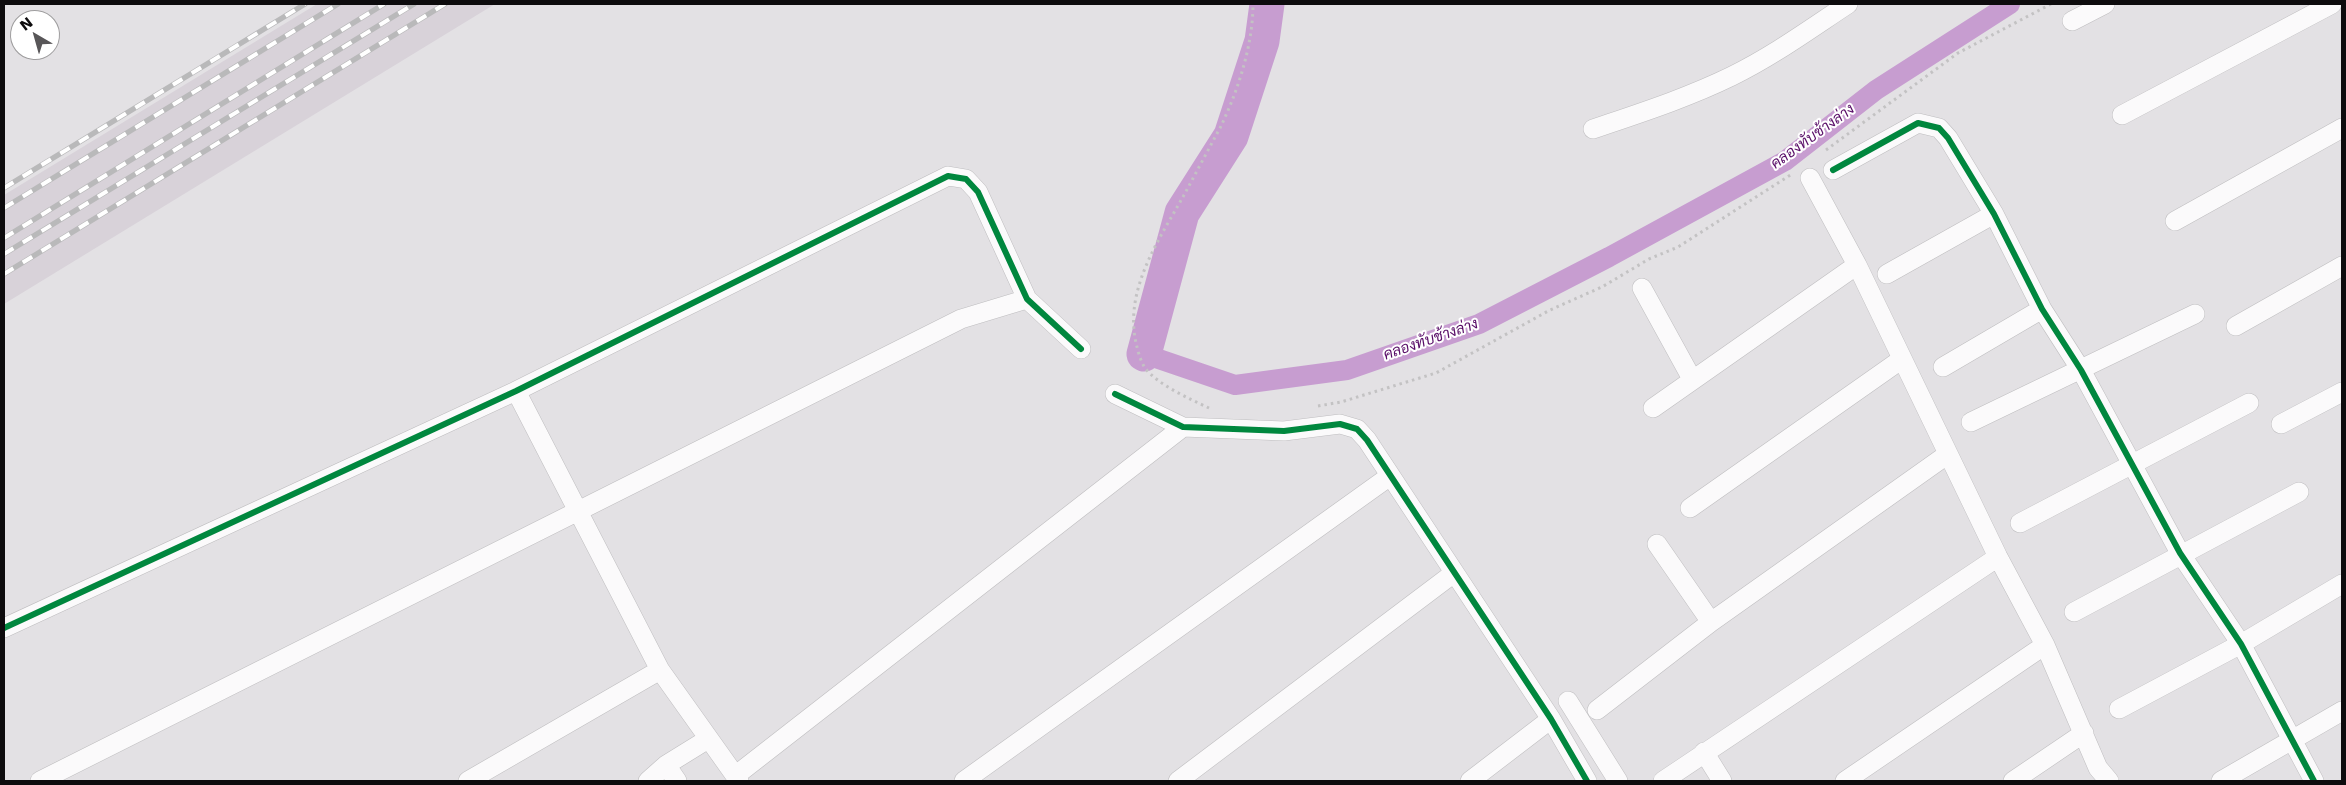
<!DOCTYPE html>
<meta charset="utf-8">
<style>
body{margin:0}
#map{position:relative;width:2346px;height:785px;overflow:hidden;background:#e3e1e4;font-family:"DejaVu Sans",sans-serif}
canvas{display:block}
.frame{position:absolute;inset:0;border:5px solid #0d0b0d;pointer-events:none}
.north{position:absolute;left:10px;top:10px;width:50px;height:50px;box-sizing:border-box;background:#fff;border:1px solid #9e9d9e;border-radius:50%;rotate:322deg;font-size:14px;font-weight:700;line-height:20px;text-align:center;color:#0d0b0d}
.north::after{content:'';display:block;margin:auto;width:18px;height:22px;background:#585658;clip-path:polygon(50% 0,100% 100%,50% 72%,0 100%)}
</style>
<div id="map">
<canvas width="2346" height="785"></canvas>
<div class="frame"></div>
<div class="north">N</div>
</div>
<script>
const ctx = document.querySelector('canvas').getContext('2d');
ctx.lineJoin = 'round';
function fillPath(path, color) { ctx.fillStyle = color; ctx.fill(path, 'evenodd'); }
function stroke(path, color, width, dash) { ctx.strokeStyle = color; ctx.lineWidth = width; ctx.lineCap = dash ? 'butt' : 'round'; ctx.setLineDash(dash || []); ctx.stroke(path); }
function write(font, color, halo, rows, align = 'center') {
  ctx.font = font + ' "DejaVu Sans",Sarabun,sans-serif'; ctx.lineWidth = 4; ctx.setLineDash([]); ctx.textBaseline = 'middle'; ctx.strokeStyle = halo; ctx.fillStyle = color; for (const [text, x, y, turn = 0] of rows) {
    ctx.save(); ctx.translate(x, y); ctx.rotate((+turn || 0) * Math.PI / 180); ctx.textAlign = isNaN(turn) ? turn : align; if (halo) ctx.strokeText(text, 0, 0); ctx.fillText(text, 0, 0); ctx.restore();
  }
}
fillPath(new Path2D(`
 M317 4H495L4 304V195Z`), '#d8d2d9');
stroke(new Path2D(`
 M1144 354 1235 385 1347 370 1479 324 1609 257 1785 161 1876 90 2010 4`), '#c79dd0', 20);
stroke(new Path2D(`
 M1144 354 1182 213 1231 136 1262 41 1267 4`), '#c79dd0', 35);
const minor = new Path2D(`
 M2072 21 2105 4
 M2122 115 2332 4
 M1593 129C1640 113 1687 98 1732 76 1773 56 1810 29 1848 4
 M1833 170 1918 123 1939 128 1948 138 1994 214 2042 309 2081 370 2180 553 2241 644 2314 781
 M1810 178 1857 265 1998 557 2045 645 2098 768 2109 781
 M2175 221 2342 128
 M1887 274 1994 214
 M1642 288 1692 379
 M2236 326 2342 266
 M1943 367 2042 309
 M516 391 660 670 739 781
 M1115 394 1183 427 1284 431 1340 424 1357 429 1367 440 1551 719 1587 781
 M1653 408 1857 265
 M1971 422 2195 314
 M2281 424 2342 392
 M1690 508 1902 359
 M2020 523 2249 403
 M1657 544 1711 622
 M2074 612 2299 492
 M4 628 516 391 948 176 966 179 978 192 1027 299 1081 349
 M1568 701 1618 781
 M2119 709 2241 644 2342 584
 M1597 710 1711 622 1948 454
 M1704 752 1722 781
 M666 765 677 781
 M735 776 1183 427
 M40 781 961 319 1027 299
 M468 781 660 670
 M648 781 666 765 708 739
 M964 781 1390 476
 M1178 781 1454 573
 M1470 781 1551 719
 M1663 781 1998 557
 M1845 781 2045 645
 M2013 781 2084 733
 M2221 781 2342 711`);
stroke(minor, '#bebdbf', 20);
stroke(new Path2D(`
 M1826 150 1958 53 2051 4
 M1318 406 1341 402 1436 373 1550 310 1602 287 1649 259 1678 247 1792 174
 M1209 408C1190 399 1158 385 1145 368 1140 360 1138 351 1136 343 1124 289 1159 240 1184 195 1196 173 1208 150 1220 128 1238 91 1253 45 1253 4`), '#c3c2c3', 3, [2.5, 4]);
stroke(minor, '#fbfafb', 19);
const rail = new Path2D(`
 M4 188 305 4
 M4 208 338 4
 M4 238 384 4
 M4 254 414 4
 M4 274 445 4`);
stroke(rail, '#b9b9ba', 5.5);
stroke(rail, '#fff', 4, [11]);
stroke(new Path2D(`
 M1833 170 1918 123 1939 128 1948 138 1994 214 2042 309 2081 370 2180 553 2241 644 2314 781
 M1115 394 1183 427 1284 431 1340 424 1357 429 1367 440 1551 719 1587 781
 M4 628 516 391 948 176 966 179 978 192 1027 299 1081 349`), '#00873e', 6);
write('italic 15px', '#580c67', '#fff', [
 ["คลองทับช้างล่าง",1813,137,-36],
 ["คลองทับช้างล่าง",1431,340,-19]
]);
</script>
